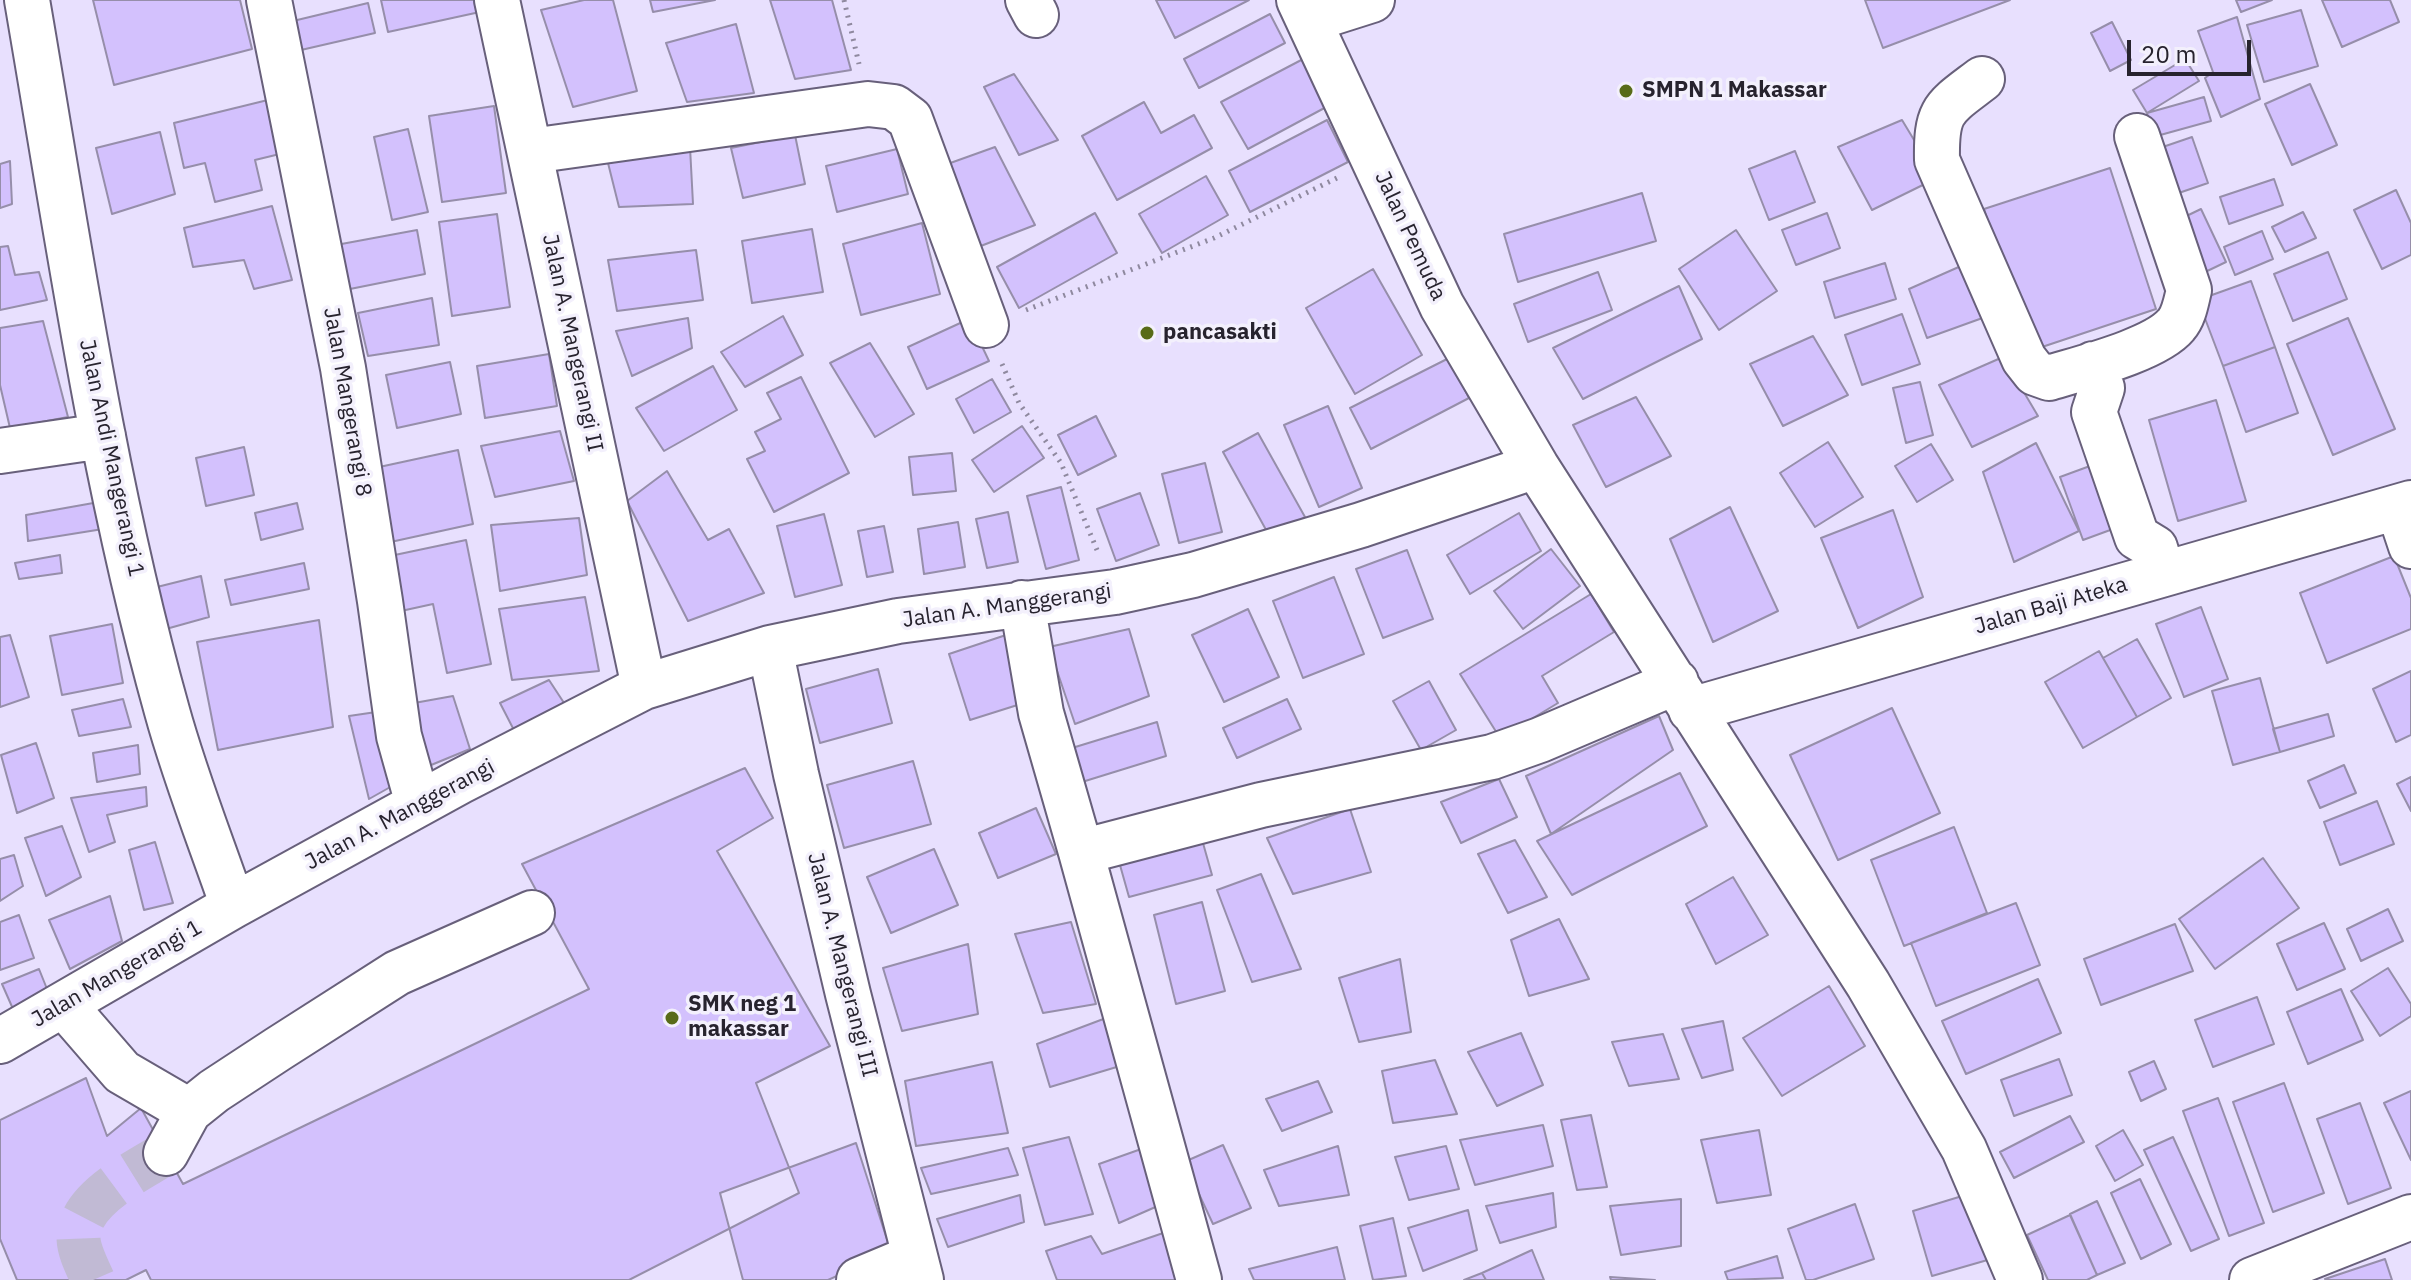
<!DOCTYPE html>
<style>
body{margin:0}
#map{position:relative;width:2411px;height:1280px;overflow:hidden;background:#e8e0fe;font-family:"IBM Plex Sans",sans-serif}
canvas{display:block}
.scale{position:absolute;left:2127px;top:40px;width:124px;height:36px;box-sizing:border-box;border:4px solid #27232e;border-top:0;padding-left:10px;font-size:24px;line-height:28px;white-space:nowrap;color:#27232e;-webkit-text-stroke:6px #f3f0fc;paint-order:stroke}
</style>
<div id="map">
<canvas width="2411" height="1280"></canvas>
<div class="scale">20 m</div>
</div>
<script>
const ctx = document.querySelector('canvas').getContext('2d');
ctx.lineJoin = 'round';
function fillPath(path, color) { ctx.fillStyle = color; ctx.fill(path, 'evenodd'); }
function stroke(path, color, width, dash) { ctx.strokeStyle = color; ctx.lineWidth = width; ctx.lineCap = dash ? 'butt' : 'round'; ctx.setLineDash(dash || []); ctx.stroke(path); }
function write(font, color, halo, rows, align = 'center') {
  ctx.font = font + ' "IBM Plex Sans",sans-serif'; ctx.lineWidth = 7; ctx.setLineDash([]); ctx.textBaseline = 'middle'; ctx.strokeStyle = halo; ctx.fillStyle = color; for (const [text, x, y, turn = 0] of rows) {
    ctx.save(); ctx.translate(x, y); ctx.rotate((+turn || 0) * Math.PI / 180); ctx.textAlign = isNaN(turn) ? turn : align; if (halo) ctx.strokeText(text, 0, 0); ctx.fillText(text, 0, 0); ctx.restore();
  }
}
const building = new Path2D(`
 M93 0H240L252 49 114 85Z
 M381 0H487L489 10 388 32Z
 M584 0H613L637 91 573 107 541 10Z
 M650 0H715L653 12Z
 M770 0H832L851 70 795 79Z
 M1156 0H1249L1175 38Z
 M1865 0H2010L1883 48Z
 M2236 0H2272L2241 12Z
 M2322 0H2390L2399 22 2342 47Z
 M368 3 375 33 301 50 293 21Z
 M2301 10 2318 66 2264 82 2247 25Z
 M1270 14 1285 43 1199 88 1184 59Z
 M2237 17 2260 99 2221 117 2205 78 2213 72 2198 31Z
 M2112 22 2131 60 2110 71 2091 33Z
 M736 24 754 93 687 102 666 43Z
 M1307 57 1330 105 1248 149 1221 102Z
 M2185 59 2199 81 2147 113 2133 90Z
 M1014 74 1058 140 1019 155 984 87Z
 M2310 84 2337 145 2292 165 2265 104Z
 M2204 97 2211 121 2153 137 2147 113Z
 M276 98 288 152 255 160 262 190 215 202 205 163 184 168 174 123Z
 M1144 102 1161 133 1194 115 1212 148 1117 200 1082 136Z
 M494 106 506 193 442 202 429 116Z
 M1327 120 1348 162 1250 212 1229 171Z
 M1902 120 1937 178 1872 210 1838 147Z
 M408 129 428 212 392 220 374 137Z
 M160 132 175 194 112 214 96 148Z
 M795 135 805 184 743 198 731 148Z
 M2192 137 2208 183 2167 197 2151 151Z
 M690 147 693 204 619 207 608 163Z
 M995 147 1035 225 973 249 942 166Z
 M897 149 908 194 837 212 826 166Z
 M1795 151 1815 202 1769 220 1749 169Z
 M10 161 12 204 0 208V164Z
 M2110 168 2156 309 2030 351 1984 209Z
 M1206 176 1228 215 1162 253 1139 214Z
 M2274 179 2283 205 2229 224 2220 197Z
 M2396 190 2411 223V255L2382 269 2354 210Z
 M1642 193 1656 241 1518 282 1504 234Z
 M272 206 292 280 254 289 244 260 193 267 184 228Z
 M2201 209 2226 262 2201 274 2176 221Z
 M2303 212 2316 238 2285 252 2272 227Z
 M1095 213 1117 253 1019 308 997 267Z
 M1827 213 1840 248 1796 265 1782 230Z
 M497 214 510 307 452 316 439 222Z
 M922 223 940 294 861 315 843 244Z
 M812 229 823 292 752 303 742 241Z
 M417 230 425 274 345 290 336 245Z
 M1736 230 1777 291 1719 330 1679 269Z
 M2262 231 2273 259 2235 275 2224 247Z
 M8 246 15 275 39 272 47 300 0 310V247Z
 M696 250 703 300 617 311 608 260Z
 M2328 252 2347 299 2293 321 2274 274Z
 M1970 262 1988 316 1927 338 1909 289Z
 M1885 263 1896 299 1835 318 1824 282Z
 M1373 269 1422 355 1355 394 1306 308Z
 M1598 272 1612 310 1528 342 1514 304Z
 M2251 281 2275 347 2223 366 2198 300Z
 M1679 286 1702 339 1583 399 1553 348Z
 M432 298 439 345 368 356 358 313Z
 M1902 314 1920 364 1862 385 1845 335Z
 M783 316 803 355 745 387 721 352Z
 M688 318 692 348 632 376 616 331Z
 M2348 318 2395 429 2333 455 2287 344Z
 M969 319 989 361 927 389 908 347Z
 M43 321 68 417 10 428 0 385V328Z
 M1813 336 1848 395 1783 426 1750 364Z
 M870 343 914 414 875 437 830 363Z
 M2275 347 2298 413 2246 432 2223 366Z
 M549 354 557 406 485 418 477 366Z
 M2003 357 2038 416 1972 447 1939 385Z
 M1449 358 1469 398 1371 449 1350 408Z
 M450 362 461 414 397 428 386 375Z
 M713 366 737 410 664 451 636 408Z
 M801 377 849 473 774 512 747 459 765 451 755 432 781 419 767 393Z
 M992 379 1011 412 974 433 956 399Z
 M1920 382 1933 435 1906 443 1893 388Z
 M1636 397 1671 456 1606 487 1573 425Z
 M2216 400 2246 501 2178 521 2149 420Z
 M1328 406 1362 488 1319 507 1284 425Z
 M1096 416 1116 456 1078 475 1058 435Z
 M1022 426 1044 458 994 492 972 460Z
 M560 431 574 481 495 497 481 446Z
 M1258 433 1305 517 1270 537 1223 452Z
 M1828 442 1863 497 1815 527 1780 473Z
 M2036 443 2079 531 2014 562 1983 472Z
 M1931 444 1953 480 1917 502 1895 466Z
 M244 447 254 495 206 506 196 458Z
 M458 450 473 524 386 543 370 469Z
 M952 453 956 491 913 495 909 457Z
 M2109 459 2132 522 2083 540 2060 477Z
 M1205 463 1222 532 1179 543 1162 474Z
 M667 471 708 540 729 529 764 593 688 621 627 501Z
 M1061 487 1079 560 1046 569 1027 496Z
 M1140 493 1159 545 1116 561 1097 509Z
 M99 502 103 529 28 541 26 515Z
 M297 503 303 529 261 540 255 513Z
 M1730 507 1778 611 1713 642 1670 539Z
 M1893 510 1923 597 1858 628 1821 538Z
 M1008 512 1018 562 987 568 976 519Z
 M1519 513 1541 551 1470 594 1447 555Z
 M824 514 842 585 795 597 777 526Z
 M579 518 587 575 500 591 491 525Z
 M958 522 965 567 924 574 918 529Z
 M884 526 893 572 867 577 858 531Z
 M466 540 491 664 447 673 433 604 401 611 390 556Z
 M1551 549 1580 586 1523 629 1494 591Z
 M1407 550 1433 619 1383 638 1356 569Z
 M60 555 62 573 19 579 15 563Z
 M2394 556 2411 598V629L2327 663 2300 593Z
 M304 563 309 589 231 605 225 580Z
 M201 576 209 617 166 629 157 587Z
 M1334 577 1364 654 1303 678 1273 601Z
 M1591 594 1614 632 1542 676 1558 703 1500 738 1460 674Z
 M585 597 599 671 512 680 499 609Z
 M2201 607 2228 679 2184 697 2156 624Z
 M1248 609 1279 677 1224 702 1192 635Z
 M319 620 333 727 218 750 197 642Z
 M112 624 123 683 62 695 50 636Z
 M1129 629 1149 696 1075 724 1049 647Z
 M10 635 29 697 0 707V637Z
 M1006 635 1027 702 970 720 949 654Z
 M2137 639 2171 698 2137 717 2103 658Z
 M2099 651 2137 717 2083 748 2045 682Z
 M878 669 892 723 820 743 806 689Z
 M2411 671V735L2396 742 2373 689Z
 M2260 678 2280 752 2233 765 2212 691Z
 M549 680 568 709 517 736 500 703Z
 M1429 681 1456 730 1421 750 1393 701Z
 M453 696 470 749 419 770 403 705Z
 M123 699 131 727 79 736 72 710Z
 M1287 699 1301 729 1237 758 1223 728Z
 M1892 708 1940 813 1838 860 1790 755Z
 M383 711 401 781 369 799 349 716Z
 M2328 714 2334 736 2280 752 2273 729Z
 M1659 716 1673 750 1551 834 1526 776Z
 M1157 722 1166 756 1082 782 1072 748Z
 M36 743 54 798 17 813 1 755Z
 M138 745 140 774 97 782 93 753Z
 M913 761 931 824 844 848 827 785Z
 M2344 765 2356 793 2320 808 2308 781Z
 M745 768 773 818 717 851 830 1046 756 1083 799 1193 629 1280H151L146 1270 126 1280H17L0 1239V1120L86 1078 107 1136 141 1108 183 1184 589 989 522 864Z
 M1680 773 1707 826 1572 895 1537 841Z
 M2411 777V811L2397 784Z
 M1499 779 1517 817 1461 843 1441 802Z
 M146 787 147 806 107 815 115 842 89 852 71 798Z
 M2377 801 2394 844 2340 865 2324 822Z
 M1036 808 1056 854 998 878 979 833Z
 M1350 809 1371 872 1293 894 1267 838Z
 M62 826 81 877 46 896 25 838Z
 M1954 827 1987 913 1904 946 1871 860Z
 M1201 836 1212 875 1129 897 1118 858Z
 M1515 840 1547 897 1508 913 1478 854Z
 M155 842 173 903 144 910 129 850Z
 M934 849 958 905 891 933 867 877Z
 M14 855 23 886 0 901V859Z
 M2263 858 2299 908 2215 969 2179 919Z
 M1261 874 1301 969 1252 982 1217 890Z
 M1733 877 1768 935 1716 964 1686 904Z
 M110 896 122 941 70 969 49 920Z
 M1202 902 1225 991 1176 1004 1154 915Z
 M2016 903 2040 965 1936 1006 1911 943Z
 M2388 909 2403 941 2361 961 2347 929Z
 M19 915 34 958 0 970V922Z
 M1559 919 1589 979 1529 996 1511 940Z
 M1071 922 1096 1004 1043 1013 1015 934Z
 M2324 923 2345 969 2297 990 2277 944Z
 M2175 924 2193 971 2101 1005 2084 959Z
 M968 944 978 1014 902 1031 883 968Z
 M1400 959 1411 1032 1359 1042 1339 978Z
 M2388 968 2411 1004V1016L2380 1036 2351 991Z
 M39 969 49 994 13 1009 2 984Z
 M2038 979 2061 1033 1966 1074 1942 1021Z
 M1829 986 1865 1046 1782 1096 1743 1038Z
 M2341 989 2363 1040 2308 1064 2287 1012Z
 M2257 997 2274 1044 2213 1067 2195 1020Z
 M1106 1018 1120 1066 1050 1087 1037 1044Z
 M1723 1021 1733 1070 1702 1078 1682 1029Z
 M1521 1033 1543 1085 1497 1106 1468 1052Z
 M1663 1034 1679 1079 1629 1086 1612 1042Z
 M2059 1059 2072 1095 2014 1116 2001 1080Z
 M1435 1060 1457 1114 1393 1123 1382 1071Z
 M2154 1061 2166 1089 2141 1101 2129 1072Z
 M992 1062 1008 1133 916 1146 905 1081Z
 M1318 1081 1332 1112 1282 1131 1266 1099Z
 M2284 1083 2324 1193 2273 1212 2233 1102Z
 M2411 1091V1160L2384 1103Z
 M2218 1098 2264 1223 2229 1236 2183 1111Z
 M2360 1103 2391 1188 2348 1204 2317 1119Z
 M1591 1115 1607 1187 1577 1190 1561 1120Z
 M2070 1116 2084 1142 2014 1178 2000 1152Z
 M1543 1125 1553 1166 1475 1185 1460 1140Z
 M1759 1130 1771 1195 1717 1203 1701 1140Z
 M2123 1130 2143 1165 2115 1181 2096 1146Z
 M1069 1137 1093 1214 1045 1225 1023 1148Z
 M2173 1137 2219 1239 2191 1251 2144 1150Z
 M856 1143 891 1252 828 1280H743L720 1193Z
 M1223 1145 1251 1208 1213 1224 1184 1162Z
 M1338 1146 1349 1195 1279 1206 1264 1170Z
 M1446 1146 1459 1189 1409 1200 1395 1157Z
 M1008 1148 1018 1175 931 1194 921 1168Z
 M1144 1148 1160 1205 1119 1223 1099 1164Z
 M2140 1179 2171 1244 2141 1259 2111 1193Z
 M1553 1193 1556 1227 1500 1243 1486 1206Z
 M1972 1193 1991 1259 1932 1276 1913 1211Z
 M1020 1195 1024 1222 948 1247 937 1219Z
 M1681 1199V1246L1621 1255 1610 1206Z
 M2097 1201 2125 1263 2097 1275 2070 1214Z
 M1855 1204 1874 1259 1813 1280H1806L1788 1229Z
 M1468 1210 1477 1250 1423 1271 1408 1228Z
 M2070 1215 2097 1275 2087 1280H2048L2027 1235Z
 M1393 1218 1406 1276 1373 1280 1360 1226Z
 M1169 1231 1182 1280H1057L1046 1251 1091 1236 1102 1254Z
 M1337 1247 1345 1280H1254L1249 1269Z
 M1532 1250 1544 1280H1486L1482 1273Z
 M1777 1256 1783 1278 1728 1280 1725 1272Z
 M2385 1259 2392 1280H2326L2325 1279Z
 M1482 1273 1486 1280H1464Z
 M1610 1277 1655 1280H1611Z`);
fillPath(building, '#d3c1fd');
stroke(building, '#968eaa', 2);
stroke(new Path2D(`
 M93 1280C87 1266 76 1247 79 1232 84 1196 138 1171 166 1153`), '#c1bad4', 44, [44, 22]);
const minor = new Path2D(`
 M27 0C68 238 102 479 167 711 185 777 211 842 233 906
 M269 0 343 368 380 601 399 736 418 804
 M497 0 644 687
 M1028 0 1036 15
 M1299 0 1442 306 1536 466
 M1309 20 1372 0
 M1982 79C1944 108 1936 109 1937 160L2024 359 2035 373 2049 378C2081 368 2155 350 2176 325 2184 316 2186 302 2189 290L2137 136
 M531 151 868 104 894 107 910 119 986 325
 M2093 364 2102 388 2094 412 2137 537 2155 548 2163 574
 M0 451 103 436
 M2398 507 2411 546
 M1022 603 1041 713 1081 852
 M770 648 796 774 848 994 921 1280
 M1691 710 2411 503
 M64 1005 122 1072 189 1111
 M0 1041 233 906 459 782 644 687 770 648 898 621 1115 592 1193 575 1361 525 1536 466 1868 984 1964 1149 2020 1280
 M166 1153 189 1111 214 1091 278 1049 397 973 532 913
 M859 1280 914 1257
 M1199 1280 1081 852 1261 805 1492 757 1540 740 1676 682
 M2252 1280 2411 1217`);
stroke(minor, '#68607b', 48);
stroke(new Path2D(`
 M844 0 859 64
 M1026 310 1214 238 1337 178
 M1002 364 1019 403 1061 463 1097 550`), '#8f899f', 5, [2, 6]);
stroke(minor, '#fff', 44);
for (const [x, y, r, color] of [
 [1626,91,8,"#586b18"],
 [1147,333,8,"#586b18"],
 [672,1018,8,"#586b18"]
]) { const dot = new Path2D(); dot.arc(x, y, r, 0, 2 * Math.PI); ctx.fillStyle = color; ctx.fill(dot); stroke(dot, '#f3f0fc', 3); }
write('bold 22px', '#27232e', '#f3f0fc', [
 ["SMPN 1 Makassar",1642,91],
 ["pancasakti",1163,333],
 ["SMK neg 1",688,1005],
 ["makassar",688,1030]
], 'left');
write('22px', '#27232e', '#f3f0fc', [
 ["Jalan Pemuda",1410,236,65],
 ["Jalan A. Mangerangi II",572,343,78],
 ["Jalan Mangerangi 8",347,402,80],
 ["Jalan Andi Mangerangi 1",111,458,78],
 ["Jalan A. Manggerangi",1007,606,-8],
 ["Jalan Baji Ateka",2051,606,-16],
 ["Jalan A. Manggerangi",400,815,-28],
 ["Jalan A. Mangerangi III",842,965,76],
 ["Jalan Mangerangi 1",117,974,-30]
]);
</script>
